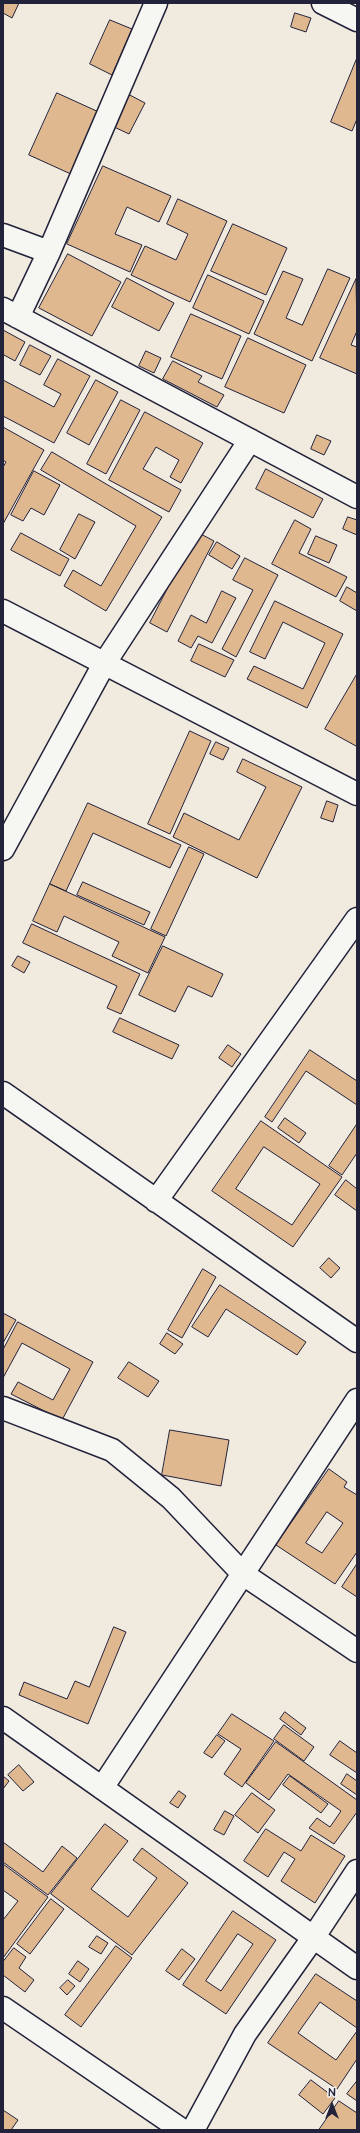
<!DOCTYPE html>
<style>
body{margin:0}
#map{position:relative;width:360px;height:2133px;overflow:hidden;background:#f1eade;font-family:"Architects Daughter",sans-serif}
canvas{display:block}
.frame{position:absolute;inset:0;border:4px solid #22223b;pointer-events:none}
.north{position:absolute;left:312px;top:2085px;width:40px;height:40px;-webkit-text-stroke:3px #f6f6f2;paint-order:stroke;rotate:0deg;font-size:11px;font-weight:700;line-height:16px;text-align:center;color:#22223b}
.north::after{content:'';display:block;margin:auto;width:14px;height:18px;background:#22223b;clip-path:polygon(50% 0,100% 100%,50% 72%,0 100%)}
</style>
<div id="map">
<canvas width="360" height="2133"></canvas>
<div class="frame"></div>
<div class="north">N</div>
</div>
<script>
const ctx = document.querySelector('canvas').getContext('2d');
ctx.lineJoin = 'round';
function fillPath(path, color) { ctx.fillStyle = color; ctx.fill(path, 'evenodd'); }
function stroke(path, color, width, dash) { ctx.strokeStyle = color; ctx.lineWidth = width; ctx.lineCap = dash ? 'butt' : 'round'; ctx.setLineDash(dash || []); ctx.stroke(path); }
const building = new Path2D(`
 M3 3H19L12 18 3 13Z
 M295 13 311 18 306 32 291 27Z
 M110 20 132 29 112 75 90 64Z
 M357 58V119L352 131 331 122Z
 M57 93 101 113 73 175 29 155Z
 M126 93 145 103 129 134 110 125Z
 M103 166 171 196 159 222 127 207 115 234 142 245 130 272 67 244Z
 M178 199 227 221 190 302 131 275 145 246 176 260 188 234 167 224Z
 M233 224 287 248 266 295 211 271Z
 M68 254 121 282 92 336 39 308Z
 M328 269 350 278 312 361 254 334 283 271 303 279 286 318 302 325Z
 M208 275 264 301 249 334 193 308Z
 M127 278 174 303 159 331 112 307Z
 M356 279 357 331 351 345 357 347V374L320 358Z
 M191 314 241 336 222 379 171 357Z
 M3 330 25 342 15 361 4 355 3 357Z
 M248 338 306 365 284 413 225 387Z
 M30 345 51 356 40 375 20 365Z
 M146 351 161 358 154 373 139 366Z
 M58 359 90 376 54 443 3 416V380L54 407 61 394 44 385Z
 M173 361 202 376 198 382 224 395 217 407 163 379Z
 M96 380 118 392 89 445 67 433Z
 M121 400 140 410 106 474 87 464Z
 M145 412 203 443 181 483 170 477 179 460 156 447 143 469 181 490 169 512 109 480Z
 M3 427 44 450 3 524V467L6 462 3 460Z
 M317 435 331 441 324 455 311 449Z
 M52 452 162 517 106 611 64 586 73 570 101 586 136 526 41 470Z
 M266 469 323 499 313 518 256 489Z
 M34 471 60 485 44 515 31 508 23 521 11 515Z
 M79 514 95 522 75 559 60 550Z
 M348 517 357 520V535L343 529Z
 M295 520 311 529 299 553 347 577 336 597 272 564Z
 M197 532 214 541 167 632 150 623Z
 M21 533 69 559 60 576 11 550Z
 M316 536 337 545 329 563 308 554Z
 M217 542 240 556 232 569 209 555Z
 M245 558 278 575 236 657 222 649 253 590 233 580Z
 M347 587 357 593V611L340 601Z
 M222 591 236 598 212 643 198 636 191 648 178 641 191 615 206 623Z
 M275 601 343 634 307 708 247 679 254 666 303 689 325 643 283 622 265 659 250 652Z
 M199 644 234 660 225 677 191 661Z
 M357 674V744L356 746 325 729Z
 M190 731 211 741 170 834 148 824Z
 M216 742 229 748 223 760 210 754Z
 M243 759 302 787 257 878 173 837 184 813 239 840 266 787 237 772Z
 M327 801 338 805 333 822 321 818Z
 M88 803 181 845 170 868 93 833 66 891 50 884Z
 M189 847 204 854 166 936 151 929Z
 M83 882 150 912 144 925 77 895Z
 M50 884 165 937 148 973 112 956 119 942 64 916 57 932 33 921Z
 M32 924 140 974 121 1014 107 1008 117 986 23 943Z
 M163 946 223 974 212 997 188 986 175 1012 139 995Z
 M18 956 30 962 24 973 12 966Z
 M120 1018 179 1045 172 1059 113 1032Z
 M228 1045 241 1054 232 1067 219 1058Z
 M310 1050 357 1081V1105L306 1071 272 1122 265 1117Z
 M285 1118 306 1133 299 1143 278 1128Z
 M261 1121 342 1177 293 1247 212 1191ZM264 1147 320 1184 292 1225 236 1189Z
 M357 1124V1153L342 1175 329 1166Z
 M346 1180 357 1189V1211L335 1195Z
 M329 1258 340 1268 331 1278 320 1268Z
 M203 1269 216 1277 182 1338 168 1330Z
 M220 1285 306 1342 297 1355 226 1309 208 1337 192 1327Z
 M3 1313 16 1320 3 1343Z
 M18 1322 93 1362 62 1420 11 1394 18 1382 53 1400 70 1369 22 1343 3 1378V1350Z
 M167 1333 183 1344 175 1354 160 1344Z
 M129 1362 159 1381 148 1397 118 1378Z
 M170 1430 229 1440 221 1486 162 1475Z
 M329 1469 347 1482 344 1487 357 1495V1552L335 1584 276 1545ZM327 1512 343 1523 322 1553 306 1543Z
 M357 1564V1597L342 1587Z
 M114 1627 126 1632 88 1724 19 1695 24 1682 67 1699 75 1681 89 1687Z
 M285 1712 306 1728 301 1735 280 1719Z
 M232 1714 274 1741 242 1787 224 1774 241 1749 218 1734Z
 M284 1725 314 1747 304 1761 274 1739Z
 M217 1735 225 1741 212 1758 204 1753Z
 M340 1741 357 1753V1773L330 1755Z
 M276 1742 357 1800V1812L334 1844 309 1828 317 1818 330 1827 341 1811 288 1774 269 1800 246 1783Z
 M19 1765 34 1782 23 1791 8 1775Z
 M347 1774 357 1781V1795L341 1784Z
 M3 1776 9 1781 3 1789Z
 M290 1776 328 1804 321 1813 283 1785Z
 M179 1791 186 1796 178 1808 170 1803Z
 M252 1793 275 1810 258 1833 235 1815Z
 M225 1811 234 1816 224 1835 214 1830Z
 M105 1824 128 1841 91 1889 128 1917 157 1878 133 1860 142 1848 188 1883 132 1955 51 1894Z
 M266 1829 301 1851 311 1835 345 1856 315 1903 281 1881 295 1859 284 1852 268 1877 244 1861Z
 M3 1842 43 1872 62 1846 77 1858 48 1895 3 1862Z
 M3 1864 48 1897 3 1958V1920L18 1901 3 1890Z
 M51 1899 64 1909 30 1954 17 1944Z
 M233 1911 276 1940 226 2014 183 1985ZM238 1934 253 1944 221 1991 206 1981Z
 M97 1936 108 1943 101 1954 89 1947Z
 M116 1946 132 1958 81 2027 65 2015Z
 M14 1948 26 1957 19 1968 34 1980 25 1992 3 1975V1962Z
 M182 1949 195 1959 179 1980 166 1971Z
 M78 1961 89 1969 80 1982 69 1974Z
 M316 1974 357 2001V2028L320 2002 298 2033 336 2060 357 2031V2059L337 2089 268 2043Z
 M68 1980 75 1986 67 1995 60 1988Z
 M311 2080 335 2098 323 2114 299 2095Z
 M357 2081V2101L347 2094Z
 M339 2101 357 2113V2130H319Z
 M3 2110 18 2120 11 2130H3Z`);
fillPath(building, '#dfb890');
stroke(building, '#22223b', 1);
const minor = new Path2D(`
 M323 3 357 20
 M3 235 49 252
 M3 309 357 497
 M18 317 49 252 156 3
 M3 611 357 794
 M3 849 104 664 250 440
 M3 1093 357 1341
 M156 1201 357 919
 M3 1408 112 1450 171 1498 243 1574 357 1651
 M3 1718 357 1968
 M102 1788 357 1400
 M3 2008 182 2130
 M193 2130 245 2034 313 1938 357 1871`);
stroke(minor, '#22223b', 25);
stroke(minor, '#f6f6f2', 22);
</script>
